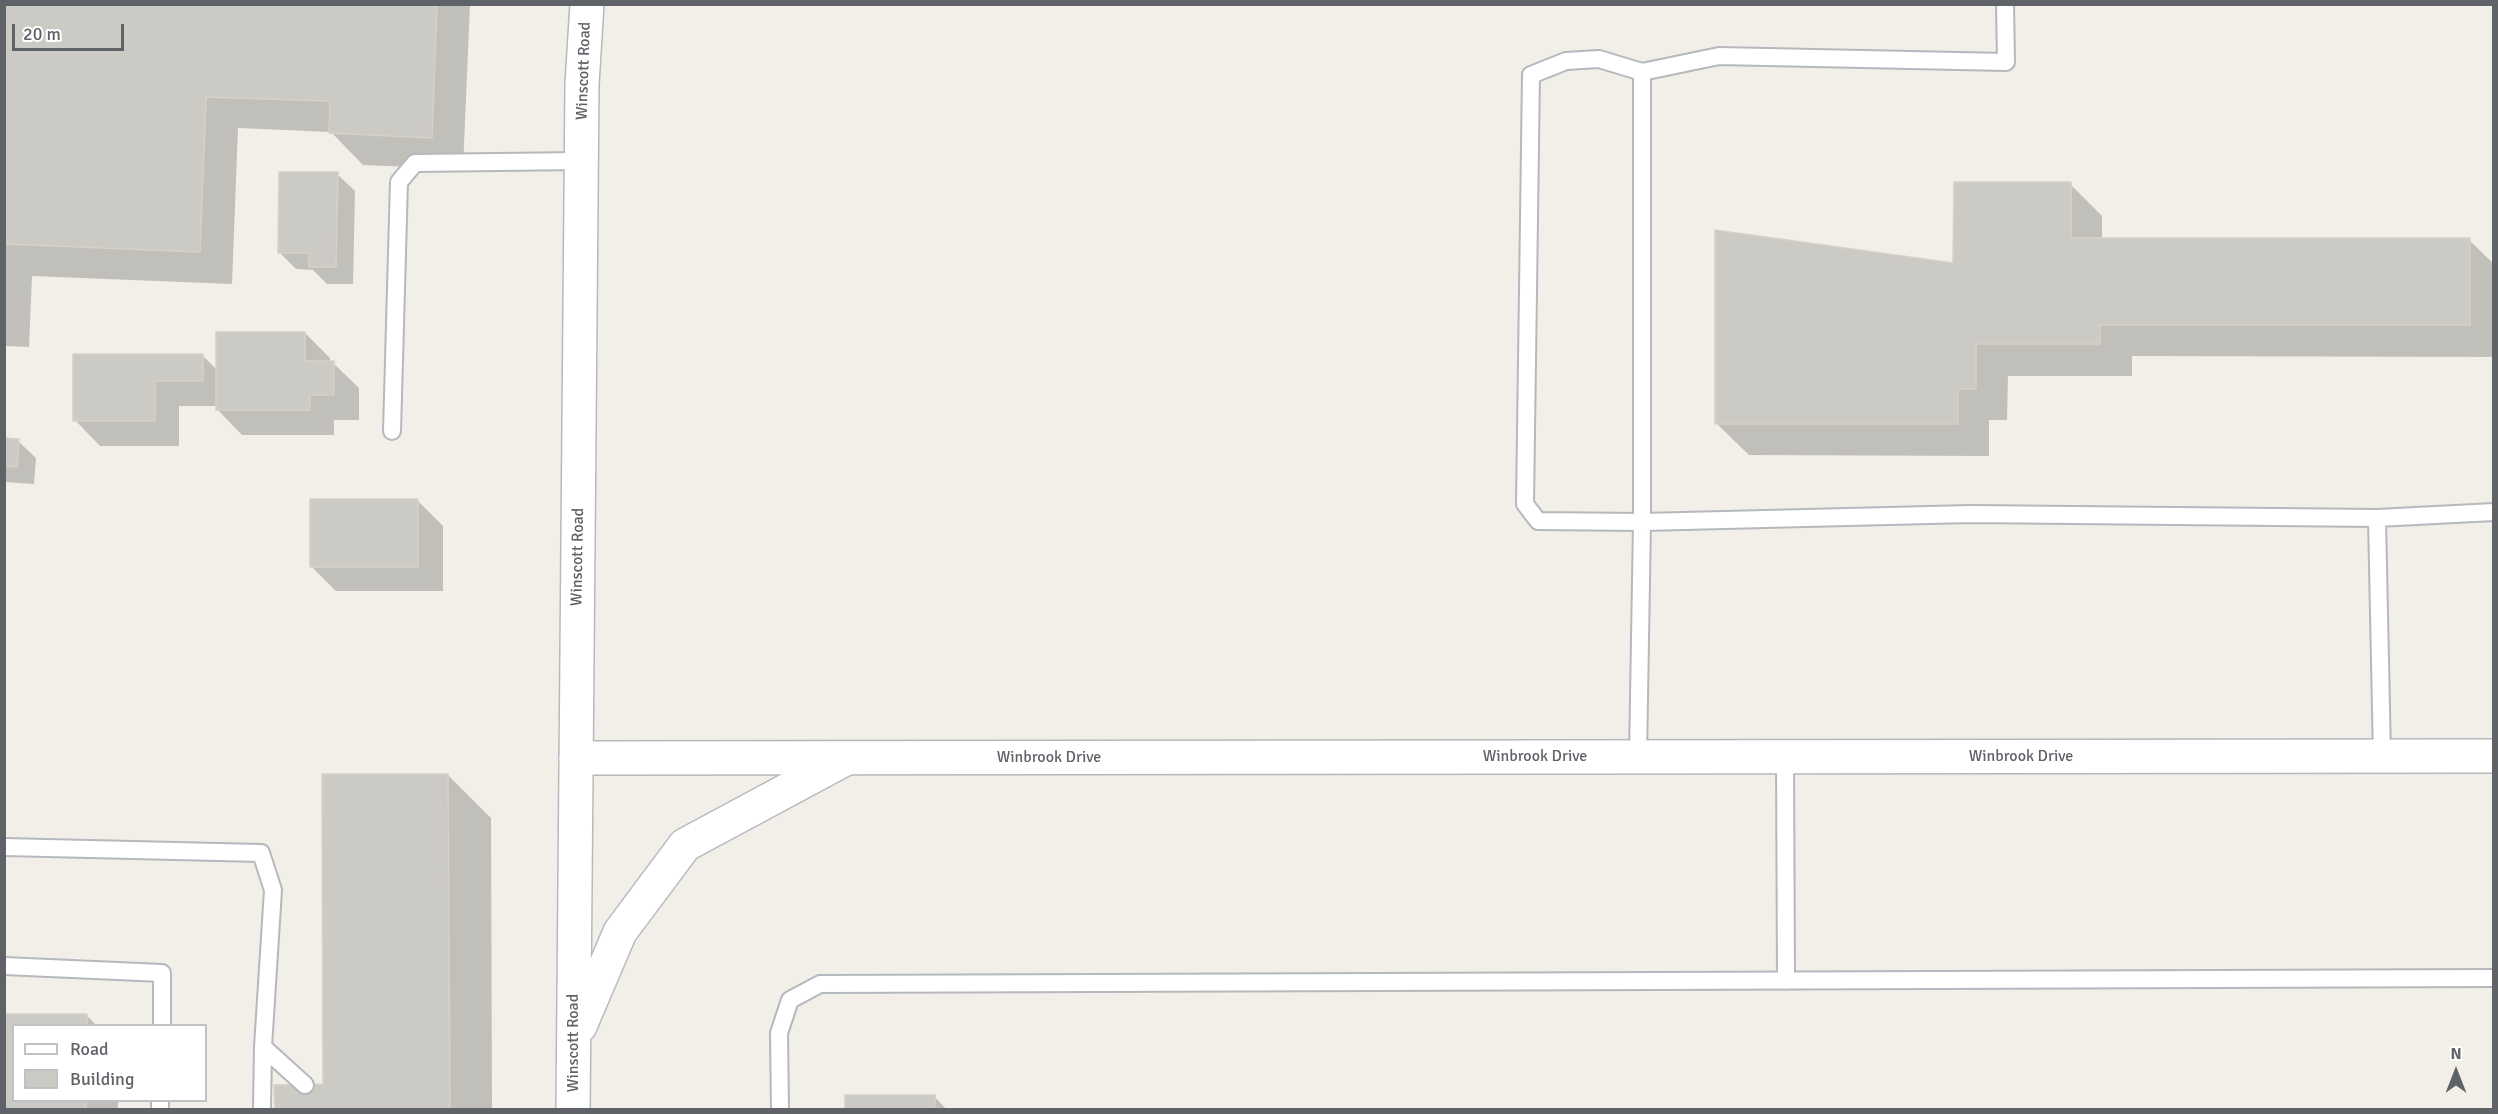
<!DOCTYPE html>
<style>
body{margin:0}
#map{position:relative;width:2498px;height:1114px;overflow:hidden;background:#f1efe8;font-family:Signika,sans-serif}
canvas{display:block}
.frame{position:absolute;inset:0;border:6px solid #5f6368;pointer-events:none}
.legend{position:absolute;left:12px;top:1024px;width:195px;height:78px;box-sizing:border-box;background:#fff;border:2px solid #bfc1c3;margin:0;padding:8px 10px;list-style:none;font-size:18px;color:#5f6368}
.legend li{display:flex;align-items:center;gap:12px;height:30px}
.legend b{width:30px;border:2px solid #bfc1c3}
.north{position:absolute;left:2426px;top:1042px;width:60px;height:60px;-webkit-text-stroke:4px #fff;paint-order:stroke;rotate:0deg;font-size:16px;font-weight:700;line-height:24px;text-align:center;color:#5f6368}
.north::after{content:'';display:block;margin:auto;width:21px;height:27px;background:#5f6368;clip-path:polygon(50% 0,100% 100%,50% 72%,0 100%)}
.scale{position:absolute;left:12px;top:24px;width:112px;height:27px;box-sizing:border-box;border:3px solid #5f6368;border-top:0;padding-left:8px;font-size:18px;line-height:21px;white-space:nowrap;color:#5f6368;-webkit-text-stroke:4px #fff;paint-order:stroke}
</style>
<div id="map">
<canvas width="2498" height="1114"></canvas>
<div class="frame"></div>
<ul class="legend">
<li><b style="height:8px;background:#fff"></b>Road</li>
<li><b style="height:16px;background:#cccac5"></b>Building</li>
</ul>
<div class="north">N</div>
<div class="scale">20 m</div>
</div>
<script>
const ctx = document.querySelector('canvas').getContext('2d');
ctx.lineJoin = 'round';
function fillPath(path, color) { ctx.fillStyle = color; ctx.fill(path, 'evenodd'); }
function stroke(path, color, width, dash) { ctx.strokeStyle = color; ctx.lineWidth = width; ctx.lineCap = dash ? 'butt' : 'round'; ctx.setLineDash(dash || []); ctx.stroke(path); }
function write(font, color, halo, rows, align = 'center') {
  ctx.font = font + ' Signika,sans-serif'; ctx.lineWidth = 4.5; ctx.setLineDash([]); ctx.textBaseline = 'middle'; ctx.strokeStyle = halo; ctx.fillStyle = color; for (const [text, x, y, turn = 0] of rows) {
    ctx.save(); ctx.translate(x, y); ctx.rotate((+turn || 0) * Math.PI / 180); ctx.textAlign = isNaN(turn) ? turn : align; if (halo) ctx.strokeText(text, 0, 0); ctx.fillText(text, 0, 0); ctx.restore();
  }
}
fillPath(new Path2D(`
 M4 4H470L463 169 363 165 331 132 238 128 232 284 32 276 29 347 4 346Z
 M337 174 355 191 353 284H327L313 270 296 269 279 252Z
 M2070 184 2102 216V239L2469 240 2494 264V357L2132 356V376H2008L2007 420H1989V456L1749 455 1716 423 1955 264Z
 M305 333 330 358V363H333L359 388V420H334V435H242L217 409V406H179V446H100L75 420 202 355 217 370Z
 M4 440 18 441 36 458 34 484 4 482Z
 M418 501 443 526V591H336L311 566Z
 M448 775 491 818 492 1110H276L324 1086Z
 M4 1015H86L97 1026H14V1100H118V1110H4Z
 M934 1096 947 1110H847Z`), '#0003');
const building = new Path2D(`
 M4 4H437L432 138 329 133 330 101 206 97 200 252 4 244Z
 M279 172H338L336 267H309V253H278Z
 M1954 182H2071V238H2470V325H2100V344H1976V389H1958V424H1715V230L1953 263Z
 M216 332H305V361H334V395H310V410H216Z
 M73 354H203V381H155V421H73Z
 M4 438 19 439 17 467 4 466Z
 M310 499H418V567H310Z
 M322 774H448L450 1110H275L274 1085 323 1084Z
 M4 1014H87V1026H14V1100H86V1110H4Z
 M845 1095H935V1110H845Z`);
fillPath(building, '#cccac5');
stroke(building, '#d6d1c6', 1.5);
const service = new Path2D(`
 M2005 4 2006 62 1719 56 1642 72 1599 59 1566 61 1531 75 1525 504 1538 521 1642 522 1971 514 2377 518 2382 756
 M392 431 399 182 415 163 581 161
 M2377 518 2494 512
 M1638 757 1642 522V72
 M1785 757 1786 981
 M4 847 261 853 273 890 263 1047 262 1110
 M4 966 162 973V1026
 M263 1047 305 1085
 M160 1110V1100
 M780 1110 779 1033 790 1000 820 984 2494 978`);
const minor = new Path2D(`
 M576 758 2494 756`);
const secondary = new Path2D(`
 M580 1026 620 932 685 845 847 758
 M573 1110 582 84 587 4`);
stroke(service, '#b5b8bc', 20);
stroke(minor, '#b5b8bc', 36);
stroke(secondary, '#b6babf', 36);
stroke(service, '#fff', 16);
stroke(minor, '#fff', 33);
stroke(secondary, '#fff', 33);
write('16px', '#5f6368', '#fff', [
 ["Winscott Road",584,71,-88],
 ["Winscott Road",578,557,-89],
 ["Winbrook Drive",1535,757],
 ["Winbrook Drive",2021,757],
 ["Winbrook Drive",1049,758],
 ["Winscott Road",574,1043,-90]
]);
</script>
